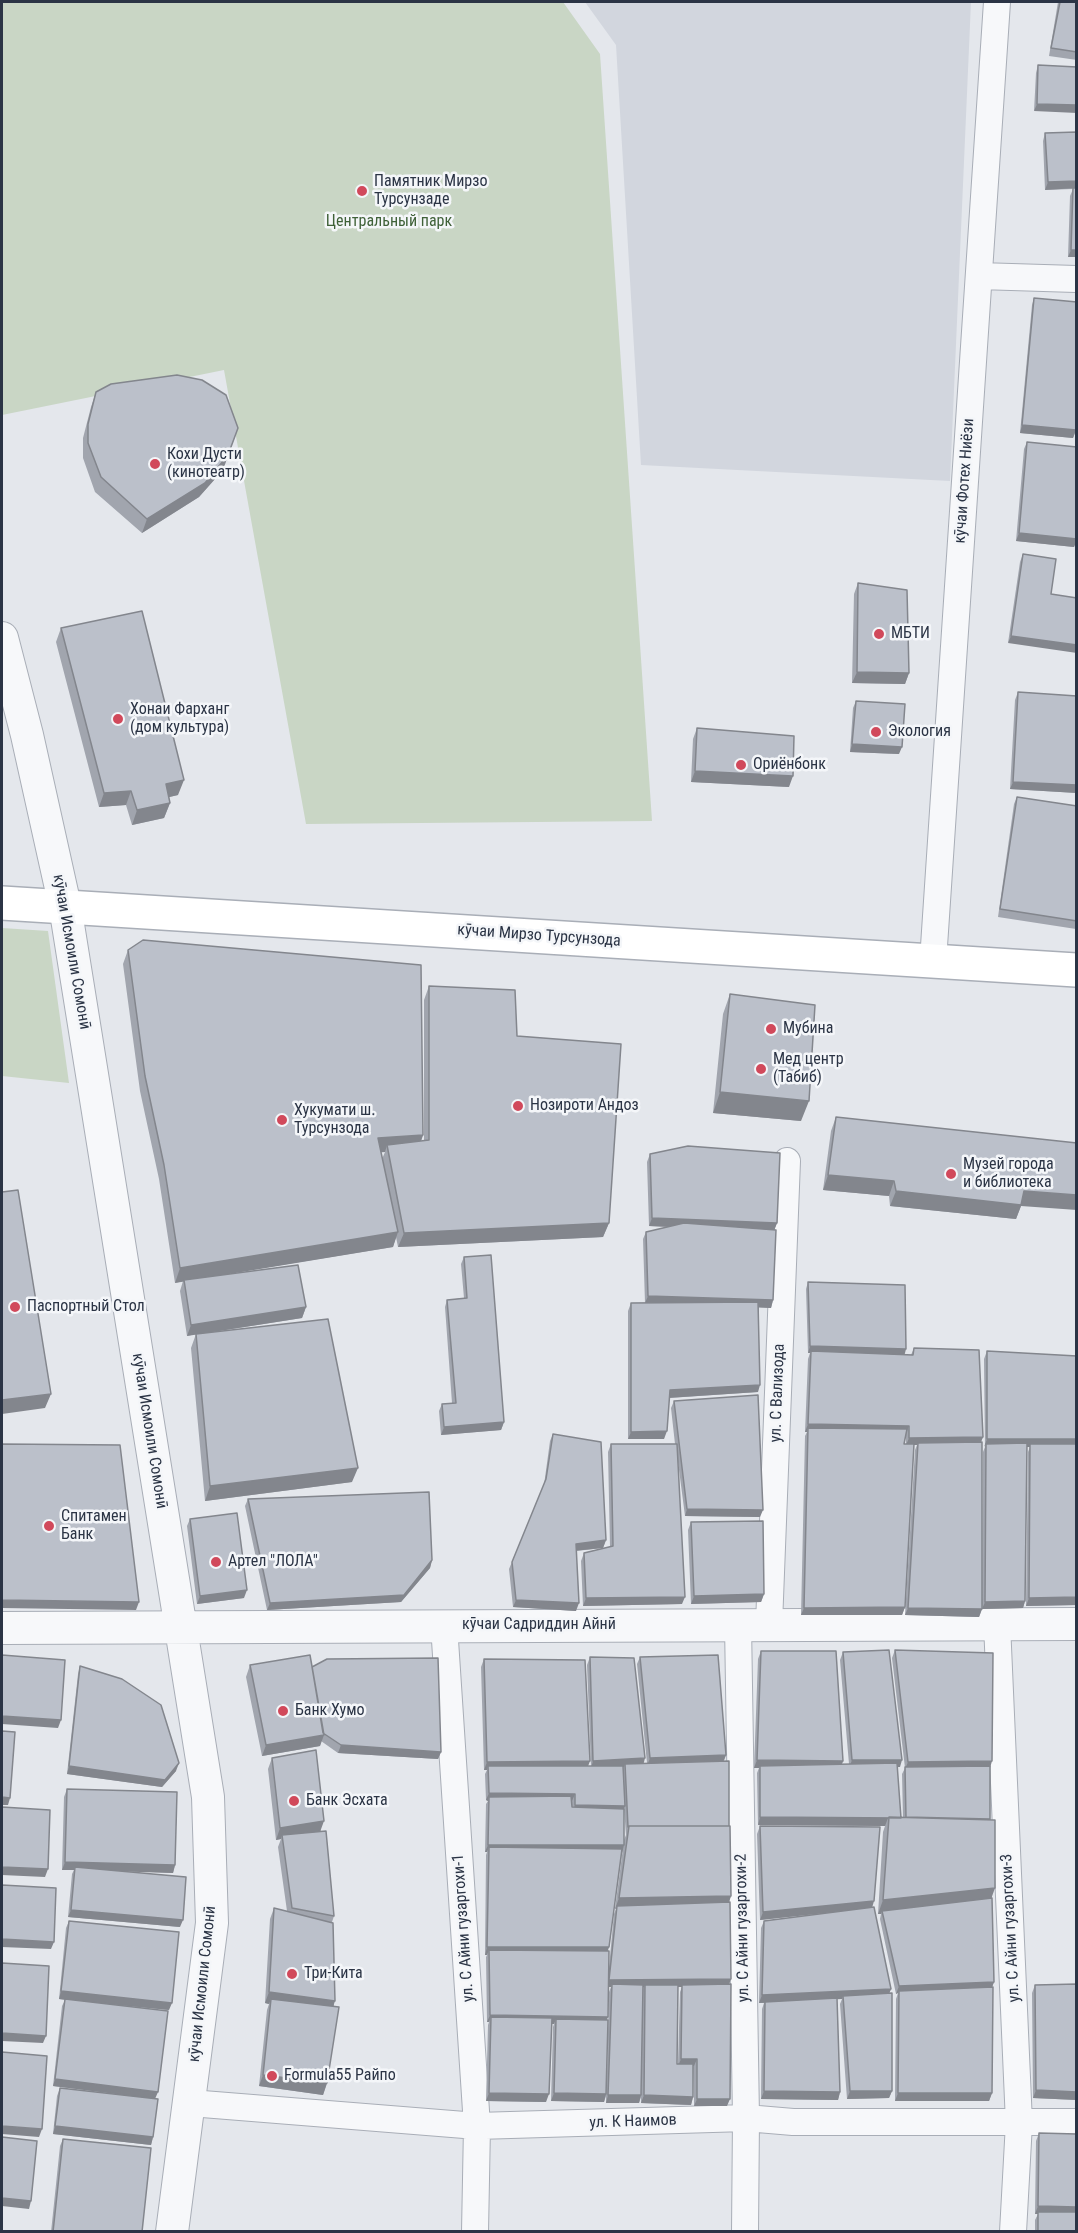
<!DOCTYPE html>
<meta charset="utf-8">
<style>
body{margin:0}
#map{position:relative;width:1078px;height:2233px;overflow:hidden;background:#e4e7ec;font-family:"Roboto Condensed",sans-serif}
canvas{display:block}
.frame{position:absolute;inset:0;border:3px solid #2b3445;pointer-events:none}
</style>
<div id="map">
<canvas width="1078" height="2233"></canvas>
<div class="frame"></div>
</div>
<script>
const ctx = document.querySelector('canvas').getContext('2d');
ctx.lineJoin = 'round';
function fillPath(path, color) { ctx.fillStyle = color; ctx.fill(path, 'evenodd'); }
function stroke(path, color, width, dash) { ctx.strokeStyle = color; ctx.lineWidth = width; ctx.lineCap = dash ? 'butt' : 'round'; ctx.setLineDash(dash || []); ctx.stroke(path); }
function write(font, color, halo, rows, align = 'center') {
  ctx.font = font + ' "Roboto Condensed",sans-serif'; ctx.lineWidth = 5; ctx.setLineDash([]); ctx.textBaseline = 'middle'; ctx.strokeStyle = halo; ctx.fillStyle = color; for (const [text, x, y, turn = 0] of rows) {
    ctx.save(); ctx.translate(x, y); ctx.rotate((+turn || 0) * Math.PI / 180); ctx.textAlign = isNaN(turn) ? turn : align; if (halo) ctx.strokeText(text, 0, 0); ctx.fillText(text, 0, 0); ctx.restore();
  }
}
fillPath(new Path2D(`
 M585 2H971L950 481 641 465 616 45Z`), '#d2d6de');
fillPath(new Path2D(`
 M2 2H563L600 54 652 821 306 824 224 370 2 415Z
 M2 928 48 931 69 1083 2 1076Z`), '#c9d6c5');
const minor = new Path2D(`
 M979 276 1076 279
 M933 961 997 2
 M738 1624 746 2118 745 2232
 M769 1624 787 1161
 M997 1624 1019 2123 1013 2232
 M444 1625 477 2126 475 2232
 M190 2103 477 2126 746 2118 793 2122H1076`);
const tertiary = new Path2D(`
 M2 638 27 735 65 906 208 1797 212 1923 172 2232
 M2 1628 1076 1624`);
const secondary = new Path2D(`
 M2 903 1076 970`);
stroke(minor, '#a9aeb7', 28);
stroke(tertiary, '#a9aeb7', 34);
stroke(secondary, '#a9aeb7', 36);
stroke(minor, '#f7f8fa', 26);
stroke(tertiary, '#f7f8fa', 32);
stroke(secondary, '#fff', 33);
fillPath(new Path2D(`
 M1058 2H1077V60L1049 56Z
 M1038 65 1077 67 1034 111 1036 73Z
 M1045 133 1077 188V257H1068L1070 196 1073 189 1045 190 1043 141Z
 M1034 298 1076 430 1073 438 1020 433 1032 305Z
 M96 392 238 428 223 470 199 497 142 533 95 492 83 458V438L91 407Z
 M1027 442 1077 447V540L1074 547 1016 541 1024 449Z
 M1023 554 1051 594 1008 643 1020 562Z
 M858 583 909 673 905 684 852 683 854 594Z
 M61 628 178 795 169 797 170 803 164 818 132 825 126 805 99 807 56 642Z
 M1018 692 1077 696V793L1010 789 1015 700Z
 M856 701 899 754 850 752 853 708Z
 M697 728 789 787 691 782 693 739Z
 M1017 797 1077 806 1076 929 998 917 1014 804Z
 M128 950 423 1135 421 1141H424V1000L429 986 517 1036 609 1223 603 1237 398 1247 396 1237 393 1247 226 1274 306 1307 302 1318 213 1332 352 1482 205 1501 191 1348 196 1334 187 1336 180 1291 183 1281 175 1283 159 1179 140 1091 123 964ZM381 1152H385L382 1159Z
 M730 994 801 1121 713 1113 723 1014Z
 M836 1117 1021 1206 1016 1219 890 1206 889 1196 823 1190 831 1131Z
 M650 1154 777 1223 774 1230 773 1300 771 1308 759 1307 758 1392 669 1398 664 1439H628V1311L631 1303H645L643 1239 646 1232 668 1227 649 1226 647 1162Z
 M464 1257 504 1422 501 1430 441 1435 439 1411 442 1404 452 1403 445 1307 447 1300 464 1298 461 1264Z
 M808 1282 904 1355H911L914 1348 983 1437 981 1442 982 1609 979 1617 905 1615 915 1450 917 1445H914L905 1607 902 1615H801L805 1436 807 1432H805L808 1359 810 1353H808L806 1289ZM906 1433V1444H904Z
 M987 1351 1077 1356V1605L1026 1606 1028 1452 1030 1447H1027L1025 1601 1023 1608 982 1609 983 1452 985 1447 984 1359Z
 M674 1401 760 1517 685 1516 678 1462 682 1604 583 1606 581 1561 584 1553 610 1547 608 1452 611 1444H675L671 1408Z
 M553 1434 606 1540 603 1548 576 1551V1611L513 1607 509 1569 544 1485 550 1441Z
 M248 1499 432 1560 430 1568 401 1602 267 1610 245 1506Z
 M190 1519 244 1598 197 1604 187 1526Z
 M691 1522 764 1594 761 1602 691 1604 688 1530Z
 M895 1650 990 1767V1820L994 1982 992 1987V2093L989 2101H895L896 1999 898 1993 896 1994 880 1919 881 1914H878L883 1832 885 1826 758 1825 757 1773 759 1768H754L758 1659 761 1651 843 1761 842 1764H849L840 1660 843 1652 900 1767H897L901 1818H903L902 1774 905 1768 892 1658Z
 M590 1657 643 1763H647L637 1664 640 1657 726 1755 724 1761 729 1826 731 1896 729 1902 731 1979 729 1984 727 2106H694V2066L693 2097 691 2105 641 2103V2097L639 2103H606V2096L604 2102 551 2101 553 2027 554 2024H552L546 2102 486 2101 488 2025 489 2022H487L486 1957 487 1955H485L486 1855 487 1852H485L486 1804 488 1801 486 1800 485 1774 487 1770H484L481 1667 484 1659 588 1766H591L587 1665ZM624 1808 626 1835 624 1840ZM623 1848 615 1909H616L614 1914 609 1967 608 1951 622 1853ZM608 1987H611L609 1992 607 2072V2020ZM678 1987H682L680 1992 678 2064H677Z
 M250 1665 312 1667 441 1752 438 1759 338 1753 321 1741 320 1746 262 1756 246 1677Z
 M80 1666 176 1771 162 1787 67 1774 78 1674Z
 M272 1758 321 1831 334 1916 332 1922 334 2006 327 2083 323 2095 259 2086 267 2010 269 2004 265 2003 270 1919 274 1908 287 1911 278 1847 281 1839 276 1840 268 1769Z
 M67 1789 175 1865 173 1873 126 1871 180 1927 68 1917 72 1874 74 1870H62L64 1797Z
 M760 1826 872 1907 891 1989 889 1994 892 2091 889 2098 847 2099 840 2004 842 1999H837L840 2092 838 2100 761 2099 762 2009 764 2003H759L761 1928 764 1921 824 1913 760 1920 757 1834Z
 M69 1921 169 2010 115 2005 155 2099 153 2137 151 2145 53 2134 57 2096 60 2088 124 2095 53 2086 62 2006 65 2000 59 1999 66 1928Z
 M1077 1984V2100L1033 2098 1032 1993 1035 1985Z
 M1039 2133 1077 2232H1035V2220L1038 2214H1035L1036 2141Z
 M63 2139 142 2232H51L60 2146Z`), '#a1a5ae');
fillPath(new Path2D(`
 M1037 104 1077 105V113L1034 111Z
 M1077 181V188L1045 190 1048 182Z
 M1071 250H1077V257H1068Z
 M1022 425 1076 430 1073 438 1020 433Z
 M228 455 223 470 199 497 142 533 147 519Z
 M1019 533 1077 539V540L1074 547 1016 541Z
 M1011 636 1077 645V653L1008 643Z
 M857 672 909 673 905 684 852 683Z
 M852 744 902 747 899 754 850 752Z
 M695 771 793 776 789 787 691 782Z
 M184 780 178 795 161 799 166 784Z
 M1013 782 1077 785V793L1010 789Z
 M131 791 126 805 99 807 104 793Z
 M170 803 164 818 132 825 137 810Z
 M720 1092 809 1101 801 1121 713 1113Z
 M423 1135 418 1150 387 1145 385 1152 373 1153 378 1138Z
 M828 1175 894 1181 889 1196 823 1190Z
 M896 1191H1024L1077 1195V1210L1021 1206 1016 1219 890 1206Z
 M652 1218 777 1223 774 1231 649 1226Z
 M609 1223 603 1237 398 1247 404 1233Z
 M398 1232 393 1247 175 1283 180 1268Z
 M648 1296 773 1300 771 1308 645 1303Z
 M306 1307 302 1318 187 1336 191 1325Z
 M810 1346 906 1349 904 1357 811 1351 810 1353H808Z
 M760 1385 758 1392 667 1398 670 1390Z
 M51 1394 45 1408 2 1414V1400Z
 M504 1422 501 1430 441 1435 444 1427Z
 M808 1424 909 1426 906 1433 808 1428 807 1432H805Z
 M667 1431 664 1439H628L631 1432Z
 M983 1437 980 1444 918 1443 917 1445H906L909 1438Z
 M987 1439H1077V1447L1030 1444V1447H986V1444L984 1447Z
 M358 1468 352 1482 205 1501 210 1486Z
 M687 1509 763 1510 760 1517 685 1516Z
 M606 1540 603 1548 573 1551 576 1544Z
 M432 1560 430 1568 401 1602 267 1610 270 1603Z
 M247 1590 244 1598 197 1604 200 1596Z
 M764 1594 761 1602 691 1604 694 1596Z
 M685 1597 682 1604 583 1606 586 1598Z
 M1077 1597V1605L1026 1606 1029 1598Z
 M2 1600 139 1602 136 1610 2 1608Z
 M516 1600 579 1603 576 1611 513 1607Z
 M1025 1601 1023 1608 982 1609 985 1602Z
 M905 1607 902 1615H801L804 1608Z
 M908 1608 982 1609 979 1617 905 1615Z
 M2 1716 61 1720 58 1728 2 1724Z
 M324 1735 320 1746 262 1756 266 1745Z
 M341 1745 441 1752 438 1759 338 1753Z
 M726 1755 723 1762 647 1766 650 1758Z
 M645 1758 643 1766 625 1764 624 1767 591 1768 593 1761Z
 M757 1760 843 1761 840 1769 760 1766 759 1768H754Z
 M852 1760H902L900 1767 849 1768Z
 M590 1761 587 1769 488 1766 487 1770H484L487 1762Z
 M992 1761 990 1768 905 1769 908 1762Z
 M179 1763 176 1771 162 1787 67 1774 69 1766Z
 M489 1793 575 1794 572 1801 489 1797 488 1801 486 1800Z
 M2 1797 10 1798 8 1805H2Z
 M575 1805 625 1806 622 1813H572Z
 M760 1817 888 1818 885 1826 758 1825Z
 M906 1817 990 1819 988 1827 903 1824Z
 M324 1821 320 1832 282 1835 281 1839 276 1840 280 1828Z
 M488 1845H624L622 1853 489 1847 487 1852H485Z
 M65 1862 175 1865 173 1873 75 1870V1867L74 1870H62Z
 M2 1867 48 1869 45 1877 2 1875Z
 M995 1888 990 1902 882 1911 881 1914H878L883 1900Z
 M731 1896 727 1907 617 1906 615 1909 619 1898Z
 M874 1901 872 1908 760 1920 763 1912Z
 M71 1910 183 1920 180 1927 68 1917Z
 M2 1939 54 1942 51 1949 2 1947Z
 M487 1947H609L606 1955 489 1950 487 1955H485Z
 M731 1979 728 1987 682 1985V1987H645V1985L644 1987H612V1984L611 1987H606L609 1980Z
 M994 1982 991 1990 899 1991 898 1993 896 1994 899 1986Z
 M891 1989 888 1996H843L842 1999 759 2003 762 1995Z
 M61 1991 172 2003 169 2010 59 1999Z
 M269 1992 335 2001 331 2013 271 1999 269 2004 265 2003Z
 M490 2015 608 2017 605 2025 556 2019 554 2024 491 2022V2017L489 2022H487Z
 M2 2033 46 2036 43 2043 2 2041Z
 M681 2059H697L694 2066H678Z
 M263 2075 327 2083 323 2095 259 2086Z
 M55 2079 158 2092 155 2099 53 2086Z
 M1036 2090 1077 2092V2100L1033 2098Z
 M764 2091 840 2092 838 2100 761 2099Z
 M850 2091H892L889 2098 847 2099Z
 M489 2093 549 2094 546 2102 486 2101Z
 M554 2093 606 2094 604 2102 551 2101Z
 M898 2093H992L989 2101H895Z
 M608 2095H641L639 2103H606Z
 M644 2095 693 2097 691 2105 641 2103Z
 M697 2099H730L727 2106H694Z
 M2 2126 42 2129 39 2137 2 2134Z
 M55 2126 153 2137 151 2145 53 2134Z
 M2 2198 31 2201 29 2209 2 2206Z
 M1038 2206 1077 2207V2214H1035Z`), '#83868d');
const building = new Path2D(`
 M1060 2H1077V52L1051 48Z
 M1038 65 1077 67V105L1037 104Z
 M1077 132V181L1048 182 1045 133Z
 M1073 188H1077V250H1071Z
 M1034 298 1077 302V421L1076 430 1022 425Z
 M177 375 202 380 226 395 238 428 228 455 205 483 147 519 101 477 88 443V424L96 392 111 384Z
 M1027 442 1077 447V539L1019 533Z
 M1023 554 1056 559 1051 594 1077 598V645L1011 636Z
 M858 583 907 590 909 673 857 672Z
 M142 611 184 780 166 784 170 803 137 810 131 791 104 793 61 628Z
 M1018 692 1077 696V785L1013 782Z
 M856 701 905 704 902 747 852 744Z
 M697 728 794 736 793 776 695 771Z
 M1017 797 1077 806V921L1000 909Z
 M143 940 421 965 423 1135 378 1138 398 1232 180 1268 164 1165 145 1076 128 950Z
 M429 986 515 990 517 1036 621 1044 609 1223 404 1233 387 1145 429 1140Z
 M730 994 815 1005 809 1101 720 1092Z
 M836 1117 1077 1143V1195L1024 1191 1021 1205 896 1191 894 1181 828 1175Z
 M688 1146 780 1153 777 1223 652 1218 650 1154Z
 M18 1190 51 1394 2 1400V1192Z
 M684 1223 776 1230 773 1300 648 1296 646 1232Z
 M491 1255 504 1422 444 1427 442 1404 456 1403 447 1300 467 1298 464 1257Z
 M298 1265 306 1307 191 1325 184 1280Z
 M808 1282 905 1285 906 1349 810 1346Z
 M758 1302 760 1385 670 1390 667 1431 631 1432V1303Z
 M328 1319 358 1468 210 1486 196 1334Z
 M914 1348 979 1350 983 1437 909 1438V1426L808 1424 811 1351 913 1355Z
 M987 1351 1077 1356V1439H987Z
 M758 1395 763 1510 687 1509 674 1401Z
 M808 1428 907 1429 904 1444H914L905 1607 804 1608Z
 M553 1434 601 1442 606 1540 576 1544 579 1603 516 1600 512 1562 546 1479Z
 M982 1442V1609L908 1608 918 1443Z
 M1027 1443 1025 1601 985 1602 986 1444Z
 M2 1444 120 1445 139 1602 2 1600Z
 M611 1444H677L685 1597 586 1598 584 1553 613 1546Z
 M1030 1444H1077V1597L1029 1598Z
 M429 1492 432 1560 404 1595 270 1603 248 1499Z
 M237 1513 247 1590 200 1596 190 1519Z
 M763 1521 764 1594 694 1596 691 1522Z
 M889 1650 902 1760H852L843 1652Z
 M895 1650 993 1653 992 1761 908 1762Z
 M761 1651H836L843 1761 757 1760Z
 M2 1655 65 1660 61 1720 2 1716Z
 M310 1655 324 1735 266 1745 250 1665Z
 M718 1655 726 1755 650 1758 640 1657Z
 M590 1657 634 1658 645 1758 593 1761Z
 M438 1658 441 1752 341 1745 323 1733 312 1667 327 1659Z
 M484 1659 585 1660 590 1761 487 1762Z
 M80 1666 122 1679 161 1705 179 1763 165 1780 69 1766Z
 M2 1731 15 1732 10 1798 2 1797Z
 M316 1750 324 1821 280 1828 272 1758Z
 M729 1761V1826H629L628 1827 625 1764Z
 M897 1763 901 1818 760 1817V1766Z
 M488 1766H623L625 1806 575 1805V1794L489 1793Z
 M990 1766V1819L906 1817 905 1767Z
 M67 1789 177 1792 175 1865 65 1862Z
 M571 1796 572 1807 624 1809V1845H488L489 1797Z
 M2 1807 50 1810 48 1869 2 1867Z
 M889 1817 995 1820V1888L883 1900Z
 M629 1826H730L731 1896 619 1898Z
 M760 1826 880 1827 874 1901 763 1912Z
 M326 1831 334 1916 292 1908 282 1835Z
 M489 1847 622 1849 609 1947H487Z
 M75 1867 186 1877 183 1920 71 1910Z
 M2 1885 56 1888 54 1942 2 1939Z
 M992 1898 994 1982 899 1986 882 1911Z
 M730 1902 731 1979 609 1980 617 1906Z
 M874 1907 891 1989 762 1995 764 1921Z
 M274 1908 333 1923 335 2001 269 1992Z
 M69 1921 179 1932 172 2003 61 1991Z
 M489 1950 609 1951 608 2017 490 2015Z
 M2 1963 49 1966 46 2036 2 2033Z
 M612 1984 643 1985 641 2095H608Z
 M731 1984 730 2099H697V2059H681L682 1985Z
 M1077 1984V2092L1036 2090 1035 1985Z
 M645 1985H678L677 2064H693V2097L644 2095Z
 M993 1987 992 2093H898L899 1991Z
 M892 1993V2091H850L843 1996Z
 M837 1998 840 2092 764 2091 765 2002Z
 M65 1999 168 2011 158 2092 55 2079Z
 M271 1999 339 2007 327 2083 263 2075Z
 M491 2017 552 2018 549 2094 489 2093Z
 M556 2019 608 2020 606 2094 554 2093Z
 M2 2052 47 2056 42 2129 2 2126Z
 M60 2088 158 2099 153 2137 55 2126Z
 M1039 2133 1077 2134V2207L1038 2206Z
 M2 2137 37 2141 31 2201 2 2198Z
 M63 2139 151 2148 142 2232H53Z
 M1038 2212H1077V2232H1038Z`);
fillPath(building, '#bbc0ca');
stroke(building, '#83868d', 1.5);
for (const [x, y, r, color] of [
 [362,191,6,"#d1495b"],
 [155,464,6,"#d1495b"],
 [879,634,6,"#d1495b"],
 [118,719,6,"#d1495b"],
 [876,732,6,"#d1495b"],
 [741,765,6,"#d1495b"],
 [771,1029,6,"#d1495b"],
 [761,1069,6,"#d1495b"],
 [518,1106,6,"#d1495b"],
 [282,1120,6,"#d1495b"],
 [951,1174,6,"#d1495b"],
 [15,1307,6,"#d1495b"],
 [49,1526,6,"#d1495b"],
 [216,1562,6,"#d1495b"],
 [283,1711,6,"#d1495b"],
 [294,1801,6,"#d1495b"],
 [292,1974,6,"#d1495b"],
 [272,2076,6,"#d1495b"]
]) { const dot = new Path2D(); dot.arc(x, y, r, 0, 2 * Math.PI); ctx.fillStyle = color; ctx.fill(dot); stroke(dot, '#f4f6f9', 2); }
write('16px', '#2b3445', '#f4f6f9', [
 ["Памятник Мирзо",374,182],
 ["Турсунзаде",374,200],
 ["Кохи Дусти",167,455],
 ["(кинотеатр)",167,473],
 ["МБТИ",891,634],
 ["Хонаи Фарханг",130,710],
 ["(дом культура)",130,728],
 ["Экология",888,732],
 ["Ориёнбонк",753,765],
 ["Мубина",783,1029],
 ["Мед центр",773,1060],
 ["(Табиб)",773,1078],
 ["Нозироти Андоз",530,1106],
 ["Хукумати ш.",294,1111],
 ["Турсунзода",294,1129],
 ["Музей города",963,1165],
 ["и библиотека",963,1183],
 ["Паспортный Стол",27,1307],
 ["Спитамен",61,1517],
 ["Банк",61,1535],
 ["Артел \"ЛОЛА\"",228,1562],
 ["Банк Хумо",295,1711],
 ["Банк Эсхата",306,1801],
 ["Три-Кита",304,1974],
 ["Formula55 Райпо",284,2076]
], 'left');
write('16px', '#3f6138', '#f4f6f9', [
 ["Центральный парк",389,222]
]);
write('16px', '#2b3445', '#f4f6f9', [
 ["кӯчаи Фотех Ниёзи",965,481,-86],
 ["кӯчаи Мирзо Турсунзода",539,936,4],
 ["кӯчаи Исмоили Сомонӣ",71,952,80],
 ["ул. С Вализода",778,1393,-88],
 ["кӯчаи Исмоили Сомонӣ",149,1431,81],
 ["кӯчаи Садриддин Айнӣ",539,1625],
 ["ул. С Айни гузаргохи-1",464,1928,-94],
 ["ул. С Айни гузаргохи-2",743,1928,-91],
 ["ул. С Айни гузаргохи-3",1011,1928,-93],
 ["кӯчаи Исмоили Сомонӣ",203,1984,-84],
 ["ул. К Наимов",633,2122,-2]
]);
</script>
